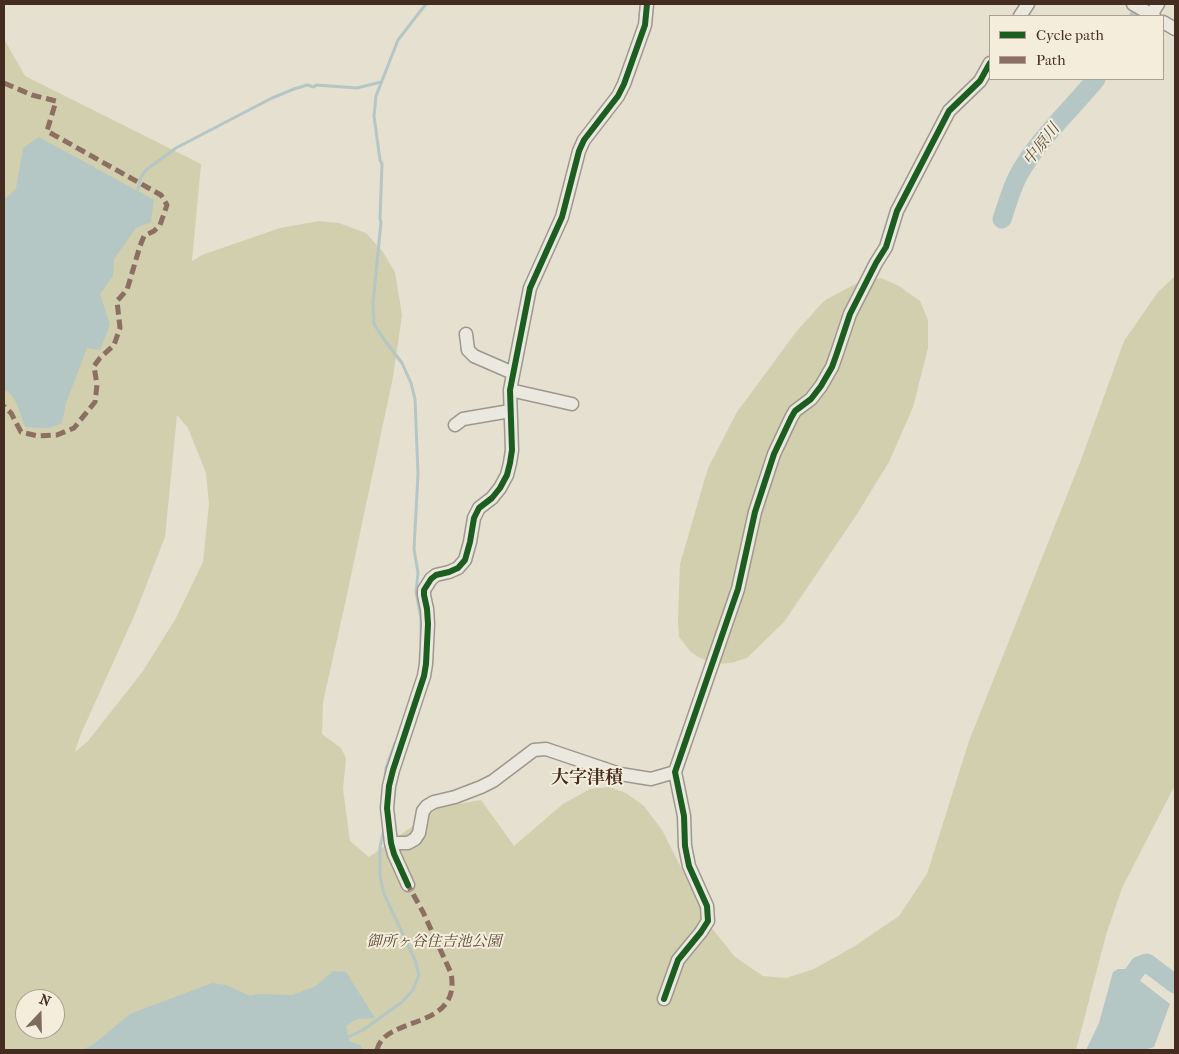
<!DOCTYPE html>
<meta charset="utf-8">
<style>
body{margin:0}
#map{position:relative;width:1179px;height:1054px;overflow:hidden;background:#e6e0d0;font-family:"IM FELL French Canon",serif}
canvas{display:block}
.frame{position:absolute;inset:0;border:5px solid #442c20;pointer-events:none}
.legend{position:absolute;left:989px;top:15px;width:175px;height:65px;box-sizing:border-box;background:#f4eddb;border:1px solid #aea090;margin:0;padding:6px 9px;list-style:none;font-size:15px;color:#442c20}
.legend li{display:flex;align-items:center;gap:10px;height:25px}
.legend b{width:25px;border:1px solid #aea090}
.north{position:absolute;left:15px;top:989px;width:50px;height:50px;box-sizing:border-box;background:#f4eddb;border:1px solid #aea090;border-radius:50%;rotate:21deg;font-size:14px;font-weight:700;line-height:20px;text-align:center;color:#442c20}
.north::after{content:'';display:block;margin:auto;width:18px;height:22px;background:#7d6b5e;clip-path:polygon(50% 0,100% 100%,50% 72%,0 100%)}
</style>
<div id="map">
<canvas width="1179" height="1054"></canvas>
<div class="frame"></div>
<ul class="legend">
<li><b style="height:6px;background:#1b5e20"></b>Cycle path</li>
<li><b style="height:6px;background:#8d6e63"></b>Path</li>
</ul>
<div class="north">N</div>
</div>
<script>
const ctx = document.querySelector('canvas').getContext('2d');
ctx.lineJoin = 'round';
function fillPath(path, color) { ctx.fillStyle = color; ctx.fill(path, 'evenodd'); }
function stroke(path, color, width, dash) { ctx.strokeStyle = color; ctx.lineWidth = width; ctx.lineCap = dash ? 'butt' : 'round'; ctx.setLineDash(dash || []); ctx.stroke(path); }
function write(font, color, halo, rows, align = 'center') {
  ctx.font = font + ' "IM FELL French Canon","Noto Serif JP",serif'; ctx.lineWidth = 4; ctx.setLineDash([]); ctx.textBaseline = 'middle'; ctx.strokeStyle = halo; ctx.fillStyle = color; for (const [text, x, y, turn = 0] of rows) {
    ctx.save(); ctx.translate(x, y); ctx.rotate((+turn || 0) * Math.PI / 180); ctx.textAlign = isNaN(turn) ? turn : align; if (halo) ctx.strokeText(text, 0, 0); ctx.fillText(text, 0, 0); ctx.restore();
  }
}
fillPath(new Path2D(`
 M4 39 25 76 201 164 192 261 202 255 280 228 319 221 339 223 366 233 383 252 395 272 402 315 393 377 345 604 323 702 322 734 341 748 346 758 343 789 350 841 369 857 440 807 481 800 514 846 563 804 590 789 609 787 626 793 644 806 662 830 711 927 735 957 763 976 786 978 814 969 855 946 899 916 927 874 969 741 1081 460 1124 341 1158 292 1175 276V785L1122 888 1106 935 1076 1050H4ZM177 415 188 428 206 473 209 504 203 562 176 618 143 671 88 741 75 752 80 736 135 614 165 537ZM25 999H55V1029H25Z
 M881 278 899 286 920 301 928 320V348L913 407 889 462 857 514 784 622 747 658 731 663 715 664 698 657 690 651 679 637 678 621 680 564 708 468 737 412 796 332 821 304 827 299 863 280Z`), '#d1cfad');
fillPath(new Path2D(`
 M39 137 154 200 151 222 136 228 114 259 113 276 100 294 110 325 100 350 87 348 66 403 62 423 49 428 25 427C20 414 17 395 4 390V200L16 189 23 148Z
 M1118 969H1125L1170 1004 1154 1047 1144 1050H1086L1099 1023 1113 972Z
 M333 971 346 972 375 1018 357 1019 346 1026 349 1041 360 1045 363 1050H82L94 1044 130 1014 212 983 226 985 250 996 258 994 292 995 316 986Z`), '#b4c7c5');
stroke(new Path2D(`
 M137 193 141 177 146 170 176 148 272 98 294 89 307 85 314 87 316 85 357 88 381 82
 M421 641V618L416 592 418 573 414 549 418 474 415 399 411 383 402 363 383 338 374 324 373 303 381 222 380 219 382 164 380 160 374 116 376 96 398 40 426 4
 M385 778 386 768 395 743
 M346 1038 363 1030 402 1002 413 990 419 975 415 960 384 894 380 876V847L384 829`), '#b4c7c5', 3);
stroke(new Path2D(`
 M1139 16 1148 4
 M1002 219C1007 205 1011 189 1018 176 1038 139 1070 111 1096 79
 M1124 998 1128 981 1139 966 1147 963 1175 984`), '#b4c7c5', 19);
const minor = new Path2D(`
 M1133 4 1154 16
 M1151 15 1158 4
 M1020 16 1028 4
 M1163 22 1175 29
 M466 334 468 350 474 356 513 373
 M510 390 572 404
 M455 425 463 419 510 411
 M391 843H408L415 839 419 833 423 811 427 806 434 802 455 797 481 787 493 781 534 750 546 749 620 774 651 779 675 772
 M408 885 394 854 391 843 387 808 389 786 393 770 424 676 426 664 428 624 427 609 424 595V590L431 579 436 575 449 572 458 568 465 560 470 542 474 518 479 508 492 498 500 488 507 475 510 463 512 450 510 390 530 288 562 217 579 151 584 140 618 96 624 84 645 25 647 4
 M664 999 678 960 701 932 708 921 707 906 689 866 685 846 684 816 675 772 738 589 755 512 774 454 791 418 795 411 811 399 821 386 832 367 837 353 850 314 876 263 886 247 897 211 949 111 980 81 990 63`);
stroke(minor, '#9d978d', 15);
stroke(minor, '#ebe8e0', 12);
stroke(new Path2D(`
 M4 83 32 95 56 101 47 131 161 195 167 205 160 225 154 231 144 236 140 246 127 290 117 301 120 328 114 345 100 358 94 366 97 385 95 402 74 428 57 435 38 436 21 432 11 413 4 406
 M377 1050C384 1015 462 1031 451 973L423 912 408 885`), '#8d6e63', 5, [10, 5]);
stroke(new Path2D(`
 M408 885 394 854 391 843 387 808 389 786 393 770 424 676 426 664 428 624 427 609 424 595V590L431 579 436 575 449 572 458 568 465 560 470 542 474 518 479 508 492 498 500 488 507 475 510 463 512 450 510 390 530 288 562 217 579 151 584 140 618 96 624 84 645 25 647 4
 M664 999 678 960 701 932 708 921 707 906 689 866 685 846 684 816 675 772 738 589 755 512 774 454 791 418 795 411 811 399 821 386 832 367 837 353 850 314 876 263 886 247 897 211 949 111 980 81 990 63`), '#1b5e20', 6);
write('italic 15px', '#5d4a37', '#f4eddb', [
 ["御所ヶ谷住吉池公園",434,942]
]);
write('italic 16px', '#5a5048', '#f4eddb', [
 ["中原川",1042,145,-52]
]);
write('bold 18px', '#442c20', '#f4eddb', [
 ["大字津積",587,779]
]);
</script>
